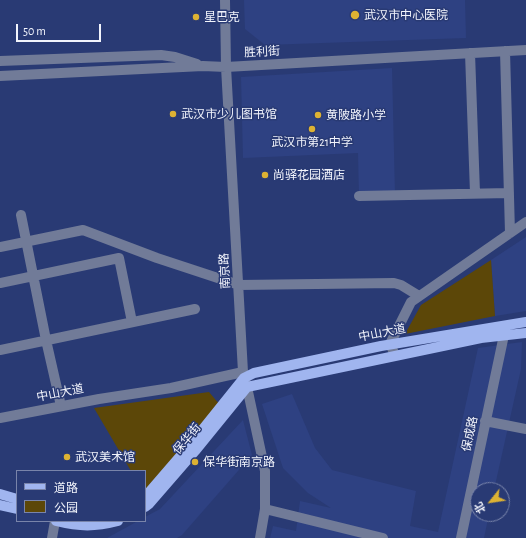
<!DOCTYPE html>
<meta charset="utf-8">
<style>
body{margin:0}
#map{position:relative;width:526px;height:538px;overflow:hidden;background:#293a74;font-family:"Alegreya Sans","Noto Sans SC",sans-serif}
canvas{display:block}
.legend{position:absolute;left:16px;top:470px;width:130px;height:52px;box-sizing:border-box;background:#293a74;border:1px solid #7984aa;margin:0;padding:5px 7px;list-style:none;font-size:12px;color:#f2f4fc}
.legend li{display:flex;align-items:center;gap:8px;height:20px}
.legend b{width:20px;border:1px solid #7984aa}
.north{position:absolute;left:470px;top:482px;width:40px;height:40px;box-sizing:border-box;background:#293a74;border:1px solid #7984aa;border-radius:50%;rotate:240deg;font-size:11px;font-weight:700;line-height:16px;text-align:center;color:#f2f4fc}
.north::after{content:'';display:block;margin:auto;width:14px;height:18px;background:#ddb233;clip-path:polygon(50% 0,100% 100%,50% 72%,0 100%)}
.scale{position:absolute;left:16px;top:24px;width:85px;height:18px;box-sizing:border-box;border:2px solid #f2f4fc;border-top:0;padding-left:5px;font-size:12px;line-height:14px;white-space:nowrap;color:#f2f4fc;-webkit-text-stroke:3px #293a74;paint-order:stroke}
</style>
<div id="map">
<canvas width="526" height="538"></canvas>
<ul class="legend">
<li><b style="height:5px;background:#a0b5ef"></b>道路</li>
<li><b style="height:11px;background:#5c4708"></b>公园</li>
</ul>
<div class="north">北</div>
<div class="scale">50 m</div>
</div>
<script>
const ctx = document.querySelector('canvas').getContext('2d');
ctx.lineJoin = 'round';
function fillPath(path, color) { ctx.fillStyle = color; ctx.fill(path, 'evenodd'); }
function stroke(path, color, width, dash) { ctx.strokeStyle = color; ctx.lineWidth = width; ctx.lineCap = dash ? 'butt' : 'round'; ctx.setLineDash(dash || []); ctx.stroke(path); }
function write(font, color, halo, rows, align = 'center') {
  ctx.font = font + ' "Alegreya Sans","Noto Sans SC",sans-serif'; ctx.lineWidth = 3; ctx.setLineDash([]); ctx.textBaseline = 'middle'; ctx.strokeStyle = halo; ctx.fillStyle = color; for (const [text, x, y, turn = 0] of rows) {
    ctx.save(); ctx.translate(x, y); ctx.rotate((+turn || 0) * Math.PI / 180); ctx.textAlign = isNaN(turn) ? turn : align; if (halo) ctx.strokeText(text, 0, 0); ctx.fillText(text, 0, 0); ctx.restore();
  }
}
fillPath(new Path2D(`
 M244 0H465L466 38 265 45 245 29Z
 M392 68 395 195 359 196 358 153 243 158 241 77Z
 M526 237V311L495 316 491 260Z
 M522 342 521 369 494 490H478V514H489L484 538H270L273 526 296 531 300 501 331 508 308 493 283 468 262 404 292 394 315 448 332 470 416 491 410 526 438 532 478 348Z
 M243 420 252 455 182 535 177 538H107L138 521H145V517L160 509Z`), '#2e4182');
fillPath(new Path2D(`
 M491 260 495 316 405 334 421 305Z
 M209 392 220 405 145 490V471H131L94 408Z`), '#5c4708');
stroke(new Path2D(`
 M225 0 226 67 243 372 247 387 265 471V509L260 538
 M505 51 510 233
 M470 53 475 193
 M0 61 161 55 175 57 197 64
 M0 76 203 66 226 67 526 50
 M359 196 509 193
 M21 215 46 340 61 406
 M0 247 83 230 157 258 239 285 394 283 401 285 419 296
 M0 283 119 258 132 322
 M0 350 195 309
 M395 355 390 344 411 302 526 222
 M0 418 99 399 171 388 243 372
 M485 421 526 429
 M265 509 383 538
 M52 538 55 521
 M461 538 504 335`), '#717b98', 10);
stroke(new Path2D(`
 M0 494 17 499
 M145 497 195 439 244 378 254 373 381 346 526 322
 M0 505 17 509
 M145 507 149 504 195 451 247 387 481 338 526 333
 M56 521C80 527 95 527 118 521`), '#a0b5ef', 10);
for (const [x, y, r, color] of [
 [355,15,5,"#ddb233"],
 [196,17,4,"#ddb233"],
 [173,114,4,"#ddb233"],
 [318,115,4,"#ddb233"],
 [312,129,4,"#ddb233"],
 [265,175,4,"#ddb233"],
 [67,457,4,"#ddb233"],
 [195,462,4,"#ddb233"]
]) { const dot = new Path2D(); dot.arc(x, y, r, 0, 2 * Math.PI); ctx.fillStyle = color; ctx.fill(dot); stroke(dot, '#293a74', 1.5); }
write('12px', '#f2f4fc', '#293a74', [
 ["武汉市中心医院",364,15],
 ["星巴克",204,17],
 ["武汉市少儿图书馆",181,114],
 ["黄陂路小学",326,115],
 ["武汉市第21中学",312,142,"center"],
 ["尚驿花园酒店",273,175],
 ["武汉美术馆",75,457],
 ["保华街南京路",203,462]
], 'left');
write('12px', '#f2f4fc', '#293a74', [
 ["胜利街",262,52,-3],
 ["南京路",225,271,-93],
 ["中山大道",382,333,-11],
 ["中山大道",60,393,-11],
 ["保成路",470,434,-78],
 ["保华街",187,439,-50]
]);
</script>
